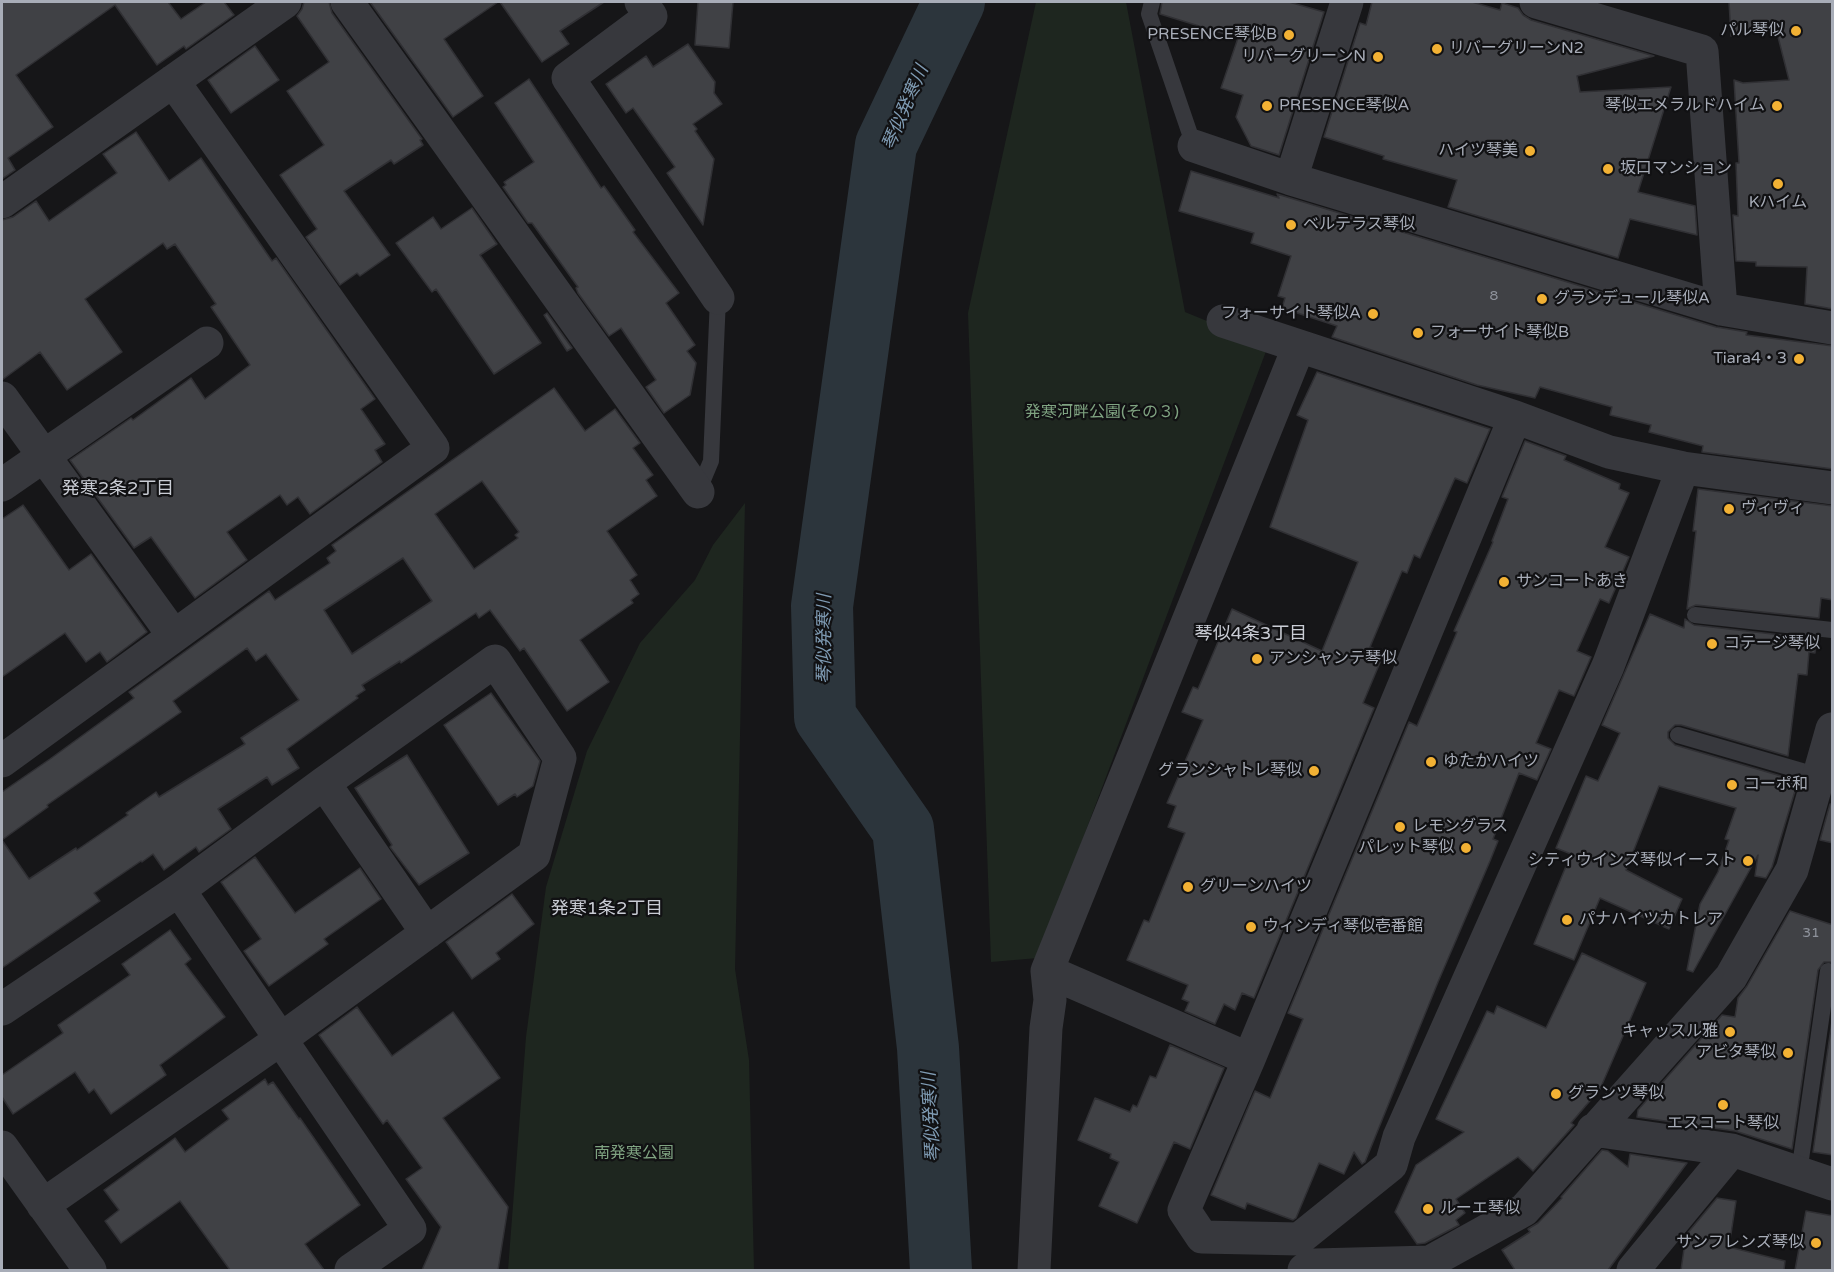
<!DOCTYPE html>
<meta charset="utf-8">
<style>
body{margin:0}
#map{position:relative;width:1834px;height:1272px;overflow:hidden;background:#161618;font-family:"Varela Round",sans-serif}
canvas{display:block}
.frame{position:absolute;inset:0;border:3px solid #a8adb8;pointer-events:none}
</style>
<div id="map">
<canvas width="1834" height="1272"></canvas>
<div class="frame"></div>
</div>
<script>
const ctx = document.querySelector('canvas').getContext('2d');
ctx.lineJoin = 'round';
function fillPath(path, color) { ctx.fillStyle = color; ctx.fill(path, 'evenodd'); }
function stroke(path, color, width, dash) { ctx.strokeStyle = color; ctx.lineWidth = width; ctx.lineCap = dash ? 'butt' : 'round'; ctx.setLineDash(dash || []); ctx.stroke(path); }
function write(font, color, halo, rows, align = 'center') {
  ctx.font = font + ' "Varela Round","Noto Sans JP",sans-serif'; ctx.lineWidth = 4.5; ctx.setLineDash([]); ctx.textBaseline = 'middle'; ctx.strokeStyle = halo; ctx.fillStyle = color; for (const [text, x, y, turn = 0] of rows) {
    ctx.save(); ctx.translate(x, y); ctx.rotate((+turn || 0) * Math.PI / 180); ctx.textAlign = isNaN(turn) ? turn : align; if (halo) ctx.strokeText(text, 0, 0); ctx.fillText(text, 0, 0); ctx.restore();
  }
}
fillPath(new Path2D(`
 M1036 2H1126L1185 312 1268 346 1038 958 991 962 968 313Z
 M745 503 735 969 749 1060 754 1270H508L526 1037 546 887 587 751 640 643 695 580 713 545Z`), '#1e261f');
stroke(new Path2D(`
 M941 1270 928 1048 903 829 825 717 822 606 886 145 954 2`), '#2c353c', 62);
const building = new Path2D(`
 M2 2H168L181 19 206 2H224L234 15 186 49 184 46 157 65 115 5 16 75 53 127 8 158 15 170 2 179Z
 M304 2H329L332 13 422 139 420 140 423 145 394 164 391 160 344 191 390 255 360 276 357 273 340 285 306 237 317 229 280 175 324 145 287 91 329 62 297 16 302 9Z
 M370 2H498L444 39 483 96 453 117Z
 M500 2H604L560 31 569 44 542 62Z
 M698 2H733L729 48 695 45Z
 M1162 2H1289L1324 12 1279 155 1251 146 1236 117 1243 95 1221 88 1238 38 1160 14Z
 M1372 2H1472L1500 10 1502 3 1518 8 1523 15 1531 20 1654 56 1577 76 1580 92 1671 87 1638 192 1695 206 1697 235 1630 219 1618 258 1448 207 1457 180 1383 159 1384 156 1324 137 1360 23 1366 25Z
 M1729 2H1833V309L1805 304 1807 267 1756 266V262L1736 261 1733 215 1738 216 1736 163H1739L1734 80 1743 83 1789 80 1775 25 1731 36Z
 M688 44 715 82 714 93 722 104 693 124 697 129 695 131 714 159 703 225 667 173 675 167 633 108 626 113 606 84 646 56 653 67Z
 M255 46 279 80 231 113 208 80Z
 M529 79 601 188 604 186 635 230 633 232 679 293 666 303 695 345 687 351 696 363 690 395 664 413 646 387 656 380 621 328 609 336 578 293 576 288 578 287 532 223H528L503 187 506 185 504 182 534 162 495 103Z
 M136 132 169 181 201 158 272 261 276 258 375 399 361 409 385 444 375 450 382 462 310 514 298 497 287 505 280 495 227 532 247 560 195 598 151 537 134 548 70 460 131 418 133 420 191 378 205 399 250 365 211 307 216 304 175 244 167 249 163 243 85 299 122 352 67 390 40 352 2 380V220L13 217 36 201 49 221 117 173 103 154Z
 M1191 171 1279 198 1277 194 1716 327 1747 332 1746 335 1833 346V469L1702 452 1703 446 1649 432 1651 425 1610 415 1612 407 1540 387 1535 398 1477 385 1332 337 1337 326 1282 308 1285 298 1278 296 1291 256 1251 243 1254 233 1179 211Z
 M472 208 497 244 480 255 541 343 494 374 436 289 432 292 396 243 433 217 441 229Z
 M547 313 572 348 567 351 544 315Z
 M1317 372 1490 429 1467 483 1455 478 1420 558 1414 555 1407 573 1402 571 1370 647 1384 653 1363 703 1374 708 1254 998 1242 993 1235 1010 1224 1004 1215 1024 1185 1011 1189 1002 1182 999 1188 985 1127 960 1144 920 1149 922 1185 833 1168 827 1176 806 1167 803 1203 720 1182 712 1193 687 1198 689 1232 609 1322 651 1358 562 1270 527 1308 420 1297 415Z
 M554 388 585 431 615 409 640 443 633 448 653 475 646 480 657 496 607 531 637 575 630 580 639 594 631 600 633 603 580 640 609 682 567 711 524 648 520 651 490 610 479 618 476 613 401 663 400 661 362 685 365 690 356 696 358 698 287 749 299 768 272 785 267 777 218 809 231 829 199 852 196 847 164 870 153 854 142 862 141 861 94 893 100 901 2 968V792L50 759 134 698 129 692 269 591 275 600 330 563 327 558 336 551 332 545ZM482 481 519 532 515 535 518 538 474 569 435 514ZM403 558 432 601 352 654 324 610ZM247 648 256 661 266 654 299 700 241 738 245 744 159 797 156 792 126 813 128 815 77 850 76 848 29 879 2 840 48 807 47 805 181 712 173 701Z
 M1525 441 1566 456 1564 460 1620 484 1619 489 1629 493 1605 547 1629 557 1609 603 1600 599 1577 651 1591 657 1574 696 1559 690 1536 743 1551 749 1537 780 1519 773 1493 839 1498 841 1490 861 1438 982 1365 1162 1362 1164 1354 1152 1344 1174 1319 1163 1296 1218 1293 1220 1247 1203 1245 1209 1211 1195 1255 1091 1270 1098 1303 1019 1288 1013 1409 722 1417 726 1457 632 1454 631 1493 542 1492 541 1508 499 1502 497Z
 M1698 489 1833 506V600L1821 598 1819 618 1696 605 1687 609 1696 531H1693Z
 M23 505 69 570 91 554 147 632 107 662 100 652 86 662 65 633 2 677V519Z
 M1650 614 1684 628 1685 619 1694 625 1816 639 1815 653 1809 652 1807 675 1798 674 1788 756 1681 725H1675L1668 732V738L1675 745 1798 781 1772 867 1766 878 1755 876 1758 855 1693 972 1687 970 1700 904 1718 872 1729 840 1725 839 1736 808 1659 786 1626 870 1682 899 1669 929 1600 898 1574 960 1534 944 1571 854 1556 848 1586 776 1598 781 1620 733 1602 725Z
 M491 693 540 761 533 786 517 797 515 794 498 805 444 725Z
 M407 755 469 853 419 885 390 847 392 845 355 788Z
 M1830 804 1833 805V843L1820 840Z
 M255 857 295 913 360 868 381 899 324 939 328 944 269 986 244 951 261 939 221 882Z
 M512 894 534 924 496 953 500 959 472 979 446 942Z
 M1790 911 1833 925V962H1824L1818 970 1792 1149 1735 1131 1637 1117 1638 1110 1722 1015 1735 1017 1738 998 1747 986Z
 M170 930 191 959 185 964 225 1017 160 1065 166 1075 111 1114 94 1089 89 1093 75 1072 13 1114 2 1097V1075L63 1033 58 1025 130 975 122 964Z
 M1582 953 1646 983 1600 1089 1571 1123 1574 1125 1533 1171 1518 1157 1456 1199 1465 1213 1456 1220 1459 1225 1425 1243 1417 1244 1395 1212 1416 1165 1464 1132 1436 1119 1487 1011 1494 1014 1497 1006 1546 1028Z
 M357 1007 392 1056 453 1012 500 1078 443 1118 508 1207 498 1270H422L441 1227 406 1179 422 1168 387 1120 383 1124 319 1035Z
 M1833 1014V1155L1813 1152Z
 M1170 1045 1224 1068 1190 1149 1174 1142 1137 1223 1099 1206 1119 1162 1110 1158 1111 1154 1078 1140 1095 1098 1130 1112 1133 1105 1137 1107 1150 1076 1156 1078Z
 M265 1079 268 1085 273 1082 299 1119 300 1118 360 1205 305 1244 324 1270H230L180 1201 121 1243 105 1221 119 1210 104 1190 175 1138 185 1152 229 1119 222 1110Z
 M1602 1150 1608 1151 1628 1167 1630 1154 1687 1163 1608 1270H1515L1502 1250 1530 1232 1528 1229 1538 1223 1562 1198 1561 1197Z
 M1717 1198 1736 1201 1729 1247 1785 1261 1784 1270H1681L1686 1235Z
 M1806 1211 1833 1216V1270H1795Z`);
fillPath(building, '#404145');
stroke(building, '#303034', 1.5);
stroke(new Path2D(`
 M1152 2 1149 14 1194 146
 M698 492 711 461 718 298
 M1695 615 1832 630
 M1678 735 1819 776
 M1799 1173 1828 971`), '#37383d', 16);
stroke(new Path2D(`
 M347 2 698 492
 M641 2 651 16 568 78 718 298
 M1536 2 1702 51 1721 309
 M1194 146 1291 179 1721 309 1832 328
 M1291 179 1347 2
 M2 202 285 2
 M1223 321 1515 417 1609 452 1683 468 1832 488
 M2 398 174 636
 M1515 417 1249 1059 1184 1210 1202 1237 1299 1239 1391 1165 1399 1137 1608 666 1683 468
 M2 485 207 343
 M2 761 433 448 173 81
 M324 783 427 933
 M179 890 410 1229 351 1270
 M1047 971 1249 1059
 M2 1009 179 890 324 783 495 661 560 758 534 855 281 1039 43 1205
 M1593 1130 1732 1150 1832 1184
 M2 1147 90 1270
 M1034 1270 1046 1028 1050 1000 1047 971 1299 346
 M1304 1270 1315 1265 1430 1262 1524 1210 1731 977 1792 870 1832 729
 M1633 1270 1732 1150`), '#37383d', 33);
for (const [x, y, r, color] of [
 [1796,31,6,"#f2b134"],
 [1289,35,6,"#f2b134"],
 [1437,49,6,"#f2b134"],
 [1378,57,6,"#f2b134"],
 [1267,106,6,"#f2b134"],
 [1777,106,6,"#f2b134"],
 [1530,151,6,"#f2b134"],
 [1608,169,6,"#f2b134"],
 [1778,184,6,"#f2b134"],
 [1291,225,6,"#f2b134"],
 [1542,299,6,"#f2b134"],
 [1373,314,6,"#f2b134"],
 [1418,333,6,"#f2b134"],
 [1799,359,6,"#f2b134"],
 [1729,509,6,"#f2b134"],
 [1504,582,6,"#f2b134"],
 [1712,644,6,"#f2b134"],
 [1257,659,6,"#f2b134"],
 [1431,762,6,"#f2b134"],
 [1314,771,6,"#f2b134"],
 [1732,785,6,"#f2b134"],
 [1400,827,6,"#f2b134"],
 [1466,848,6,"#f2b134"],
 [1748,861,6,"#f2b134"],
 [1188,887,6,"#f2b134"],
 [1567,920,6,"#f2b134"],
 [1251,927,6,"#f2b134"],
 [1730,1032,6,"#f2b134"],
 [1788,1053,6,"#f2b134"],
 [1556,1094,6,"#f2b134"],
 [1723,1105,6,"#f2b134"],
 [1428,1209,6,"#f2b134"],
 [1816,1243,6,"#f2b134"]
]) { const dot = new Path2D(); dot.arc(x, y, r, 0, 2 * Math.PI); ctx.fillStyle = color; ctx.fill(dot); stroke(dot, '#111113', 2); }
write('14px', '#8e929b', null, [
 ["8",1494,296],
 ["31",1811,933]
]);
write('16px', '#a8adb8', '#111113', [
 ["パル琴似",1784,31,"right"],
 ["PRESENCE琴似B",1277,35,"right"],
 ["リバーグリーンN2",1449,49],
 ["リバーグリーンN",1366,57,"right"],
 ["PRESENCE琴似A",1279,106],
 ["琴似エメラルドハイム",1765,106,"right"],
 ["ハイツ琴美",1518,151,"right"],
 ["坂口マンション",1620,169],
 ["Kハイム",1778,203,"center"],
 ["ベルテラス琴似",1303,225],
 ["グランデュール琴似A",1554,299],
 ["フォーサイト琴似A",1361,314,"right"],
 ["フォーサイト琴似B",1430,333],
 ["Tiara4・3",1787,359,"right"],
 ["ヴィヴィ",1741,509],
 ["サンコートあき",1516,582],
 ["コテージ琴似",1724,644],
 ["アンシャンテ琴似",1269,659],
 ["ゆたかハイツ",1443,762],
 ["グランシャトレ琴似",1302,771,"right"],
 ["コーポ和",1744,785],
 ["レモングラス",1412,827],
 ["パレット琴似",1454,848,"right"],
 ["シティウインズ琴似イースト",1736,861,"right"],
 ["グリーンハイツ",1200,887],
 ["パナハイツカトレア",1579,920],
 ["ウィンディ琴似壱番館",1263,927],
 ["キャッスル雅",1718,1032,"right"],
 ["アビタ琴似",1776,1053,"right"],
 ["グランツ琴似",1568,1094],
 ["エスコート琴似",1723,1124,"center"],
 ["ルーエ琴似",1440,1209],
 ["サンフレンズ琴似",1804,1243,"right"]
], 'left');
write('16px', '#7fa381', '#111113', [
 ["発寒河畔公園(その３)",1102,413],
 ["南発寒公園",634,1154]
]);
write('italic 18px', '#7f9bb3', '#111113', [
 ["琴似発寒川",906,108,-67],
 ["琴似発寒川",825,639,-90],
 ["琴似発寒川",932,1117,-93]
]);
write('18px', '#c9ccd4', '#111113', [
 ["発寒2条2丁目",118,489],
 ["琴似4条3丁目",1251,634],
 ["発寒1条2丁目",607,909]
]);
</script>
